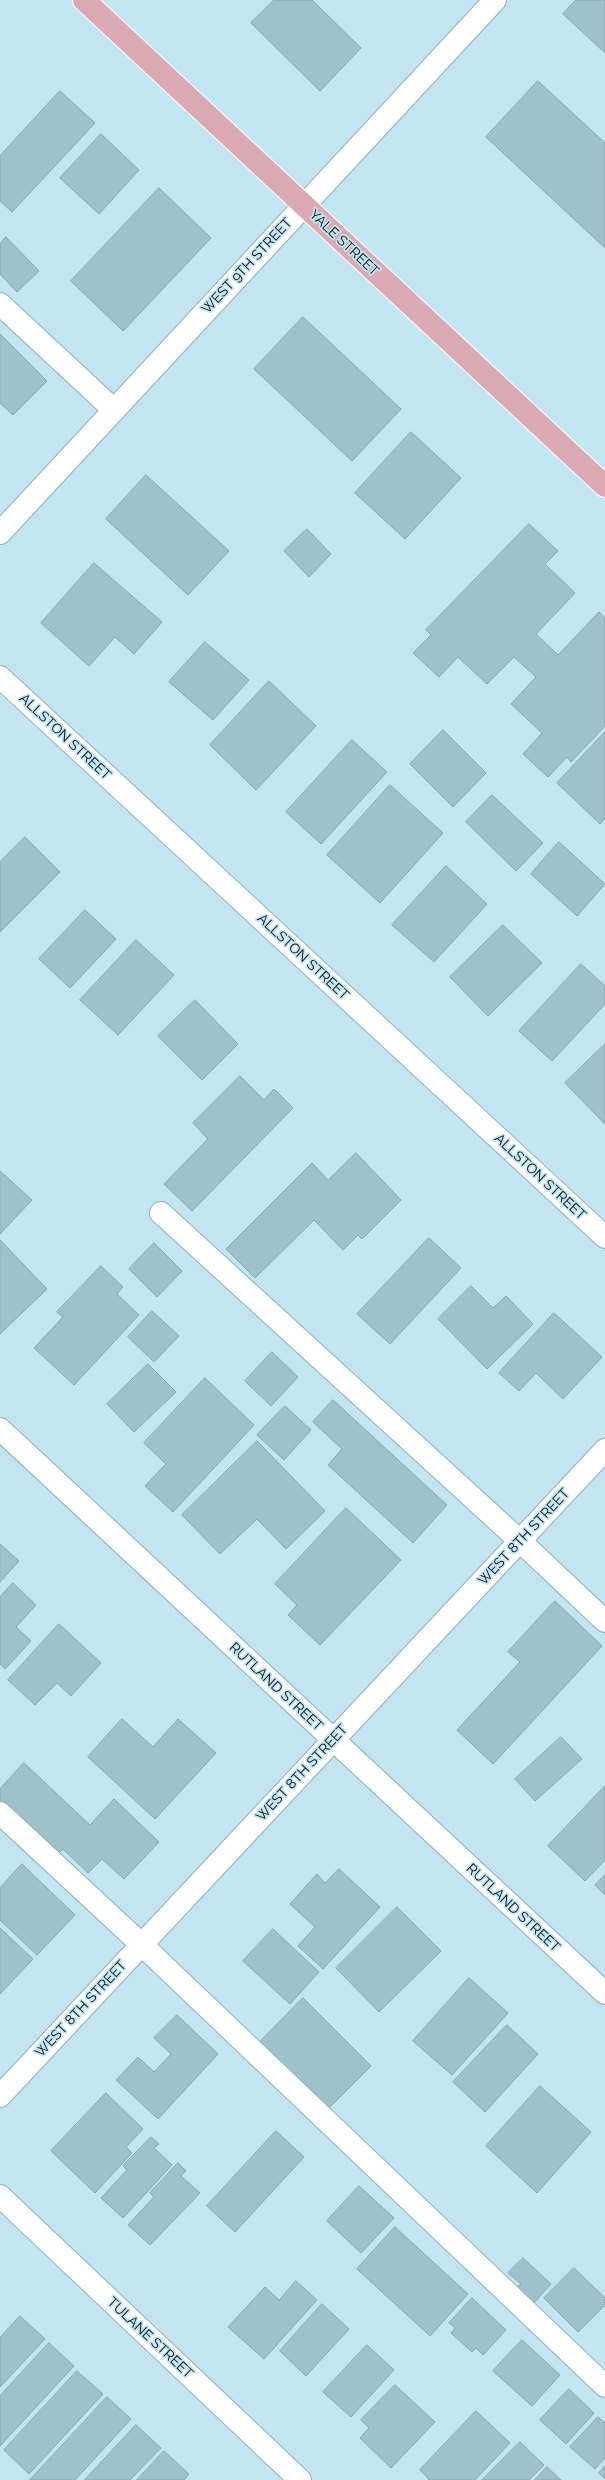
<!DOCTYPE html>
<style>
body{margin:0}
canvas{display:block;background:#c2e5f1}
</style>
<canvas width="605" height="2480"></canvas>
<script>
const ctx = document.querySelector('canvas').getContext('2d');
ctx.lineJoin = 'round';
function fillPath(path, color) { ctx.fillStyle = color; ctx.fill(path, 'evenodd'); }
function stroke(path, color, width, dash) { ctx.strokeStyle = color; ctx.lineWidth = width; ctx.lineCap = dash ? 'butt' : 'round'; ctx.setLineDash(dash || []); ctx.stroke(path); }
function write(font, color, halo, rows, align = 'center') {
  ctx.font = font + ' Raleway,sans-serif'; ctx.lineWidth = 3.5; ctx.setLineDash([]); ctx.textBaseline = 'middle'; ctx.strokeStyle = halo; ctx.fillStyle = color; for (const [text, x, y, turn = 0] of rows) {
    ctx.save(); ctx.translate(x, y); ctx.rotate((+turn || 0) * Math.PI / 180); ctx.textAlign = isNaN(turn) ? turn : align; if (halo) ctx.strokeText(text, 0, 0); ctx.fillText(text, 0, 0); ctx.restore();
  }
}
const building = new Path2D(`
 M274 0H312L361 48 320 91 251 23Z
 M576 0H605V53L563 14Z
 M538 81 605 143V248L486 137Z
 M60 91 95 123 12 212 0 201V156Z
 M101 134 139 170 99 214 60 178Z
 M159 188 211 238 123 331 71 281Z
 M6 237 39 271 17 292 0 274V244Z
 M303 317 401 409 352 461 254 369Z
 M0 334 47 381 13 415 0 403Z
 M411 432 461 478 405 539 355 493Z
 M146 475 229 551 188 595 106 519Z
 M529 524 558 551 545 564 575 593 536 634 558 655 599 612 605 618V726L571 762 567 757 548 777 523 754 542 733 511 704 536 677 514 657 487 684 458 657 439 677 413 653 431 635 426 630Z
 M307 529 331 554 309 577 284 551Z
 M94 563 162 622 134 654 115 637 89 666 41 623Z
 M205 642 249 680 213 720 169 682Z
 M269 681 316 726 256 790 210 745Z
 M443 730 486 773 453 807 410 764Z
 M605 732V818L600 824 557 783Z
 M352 740 387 772 321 844 286 812Z
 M390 785 443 833 380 903 327 855Z
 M492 795 543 843 516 871 466 822Z
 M25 837 60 872 0 932V862Z
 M559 842 605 884 577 916 531 874Z
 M446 866 487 904 434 962 392 925Z
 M85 910 116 939 70 988 39 959Z
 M503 925 542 963 488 1016 450 977Z
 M136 940 174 975 118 1035 80 1000Z
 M581 964 605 986V1004L552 1061 519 1031Z
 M195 1000 238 1044 202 1080 158 1036Z
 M605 1044V1124L565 1083Z
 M240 1076 264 1100 274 1089 293 1108 192 1211 164 1184 208 1139 193 1123Z
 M356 1153 401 1200 362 1239 358 1235 343 1250 314 1220 255 1278 226 1249 312 1163 328 1180Z
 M0 1171 32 1200 0 1234Z
 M429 1238 461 1268 390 1344 357 1314Z
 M0 1240 47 1289 0 1334Z
 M154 1243 182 1271 157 1297 129 1269Z
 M101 1266 123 1287 117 1294 139 1315 74 1385 34 1348 63 1317 57 1312Z
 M471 1286 493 1308 506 1296 533 1324 487 1369 438 1319Z
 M152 1311 179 1336 154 1362 128 1337Z
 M554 1313 602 1357 563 1399 536 1373 519 1391 499 1373Z
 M272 1352 298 1377 271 1406 245 1381Z
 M148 1364 176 1392 134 1432 107 1404Z
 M205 1378 254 1425 173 1512 145 1486 166 1464 144 1443Z
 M333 1400 447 1505 413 1543 328 1465 342 1449 313 1422Z
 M285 1406 311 1430 284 1460 257 1435Z
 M257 1441 325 1511 286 1549 257 1519 220 1554 182 1515Z
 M346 1508 401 1560 320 1645 288 1615 297 1605 275 1584Z
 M0 1544 19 1561 0 1582Z
 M13 1583 36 1605 16 1627 31 1641 5 1669 0 1664V1597Z
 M555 1601 602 1646 493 1764 457 1730 520 1662 508 1652Z
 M59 1624 101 1663 71 1696 57 1683 35 1705 8 1680Z
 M122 1719 153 1747 178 1719 216 1753 155 1819 88 1757Z
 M561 1737 582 1759 535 1801 515 1779Z
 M24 1763 90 1825 114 1799 159 1842 124 1879 102 1859 88 1873 63 1849 57 1855 0 1801V1789Z
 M605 1786V1860L585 1881 548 1846Z
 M22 1864 75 1915 37 1955 0 1920V1888Z
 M339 1869 380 1907 323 1969 298 1946 315 1927 290 1904 317 1874 325 1883Z
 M605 1875V1895L595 1885Z
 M397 1907 441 1951 379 2012 336 1968Z
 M0 1928 33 1959 0 1994Z
 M273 1929 319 1972 290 2004 243 1961Z
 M469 1978 508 2013 452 2075 413 2041Z
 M303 1998 371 2066 326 2111 258 2044Z
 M177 2015 218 2054 158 2119 116 2080 138 2057 154 2072 171 2054 154 2038Z
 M507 2025 538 2054 485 2112 453 2082Z
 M540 2086 591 2132 537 2193 486 2146Z
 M106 2093 143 2129 126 2147 132 2153 95 2193 51 2151Z
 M276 2131 304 2157 235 2232 207 2206Z
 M151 2137 159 2144 154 2148 172 2165 123 2218 101 2198 127 2170 123 2166Z
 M178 2163 186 2171 181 2176 200 2193 150 2245 128 2225 154 2197 150 2193Z
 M359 2186 394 2218 361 2253 327 2221Z
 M395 2227 468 2294 430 2336 357 2269Z
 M523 2258 551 2284 533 2304 516 2288 521 2284 508 2273Z
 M574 2268 605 2298V2305L578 2332 544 2298Z
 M296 2281 317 2300 264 2359 228 2327 265 2287 279 2300Z
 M472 2298 506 2330 483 2355 476 2348 472 2352 451 2333 455 2328 449 2323Z
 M322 2304 349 2329 306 2376 280 2351Z
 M20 2316 45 2339 0 2387V2338Z
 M522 2340 560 2375 532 2406 493 2371Z
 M49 2343 74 2366 0 2446V2396Z
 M367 2345 394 2370 351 2417 323 2392Z
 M77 2371 103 2394 29 2474 4 2450Z
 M395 2385 435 2422 391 2468 360 2438 369 2428 361 2420Z
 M569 2389 594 2413 566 2444 540 2420Z
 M107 2397 131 2419 75 2480H30Z
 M476 2411 510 2443 475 2480H428L429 2479 420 2470Z
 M598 2417 605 2423V2458L595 2469 570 2447Z
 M136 2425 161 2448 130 2480H85Z
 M520 2442 544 2465 529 2480H482Z
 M164 2451 189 2474 184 2480H137Z
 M605 2466V2479L599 2473Z
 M547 2467 561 2480H535Z`);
fillPath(building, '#9fc1cc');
stroke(building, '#84a5b0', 1);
const minor = new Path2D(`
 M0 304 114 410
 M0 533 495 0
 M0 677 605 1237
 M161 1213 520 1541 605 1621
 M0 1429 605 1993
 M0 1813 141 1944 605 2386
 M0 2096 605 1450
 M0 2196 300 2480`);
const major = new Path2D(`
 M84 0 605 486`);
stroke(minor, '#8fb0bb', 24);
stroke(major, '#fff', 24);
stroke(minor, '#fff', 22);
stroke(major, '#daa9b3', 22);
write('14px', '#071317', '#c2e5f1', [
 ["YALE STREET",344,243,43],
 ["WEST 9TH STREET",247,266,-47],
 ["ALLSTON STREET",65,737,43],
 ["ALLSTON STREET",303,957,43],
 ["ALLSTON STREET",540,1177,43],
 ["WEST 8TH STREET",524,1537,-47],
 ["RUTLAND STREET",276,1687,43],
 ["WEST 8TH STREET",302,1773,-47],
 ["RUTLAND STREET",513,1908,43],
 ["WEST 8TH STREET",81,2009,-47],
 ["TULANE STREET",150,2338,43]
]);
</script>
